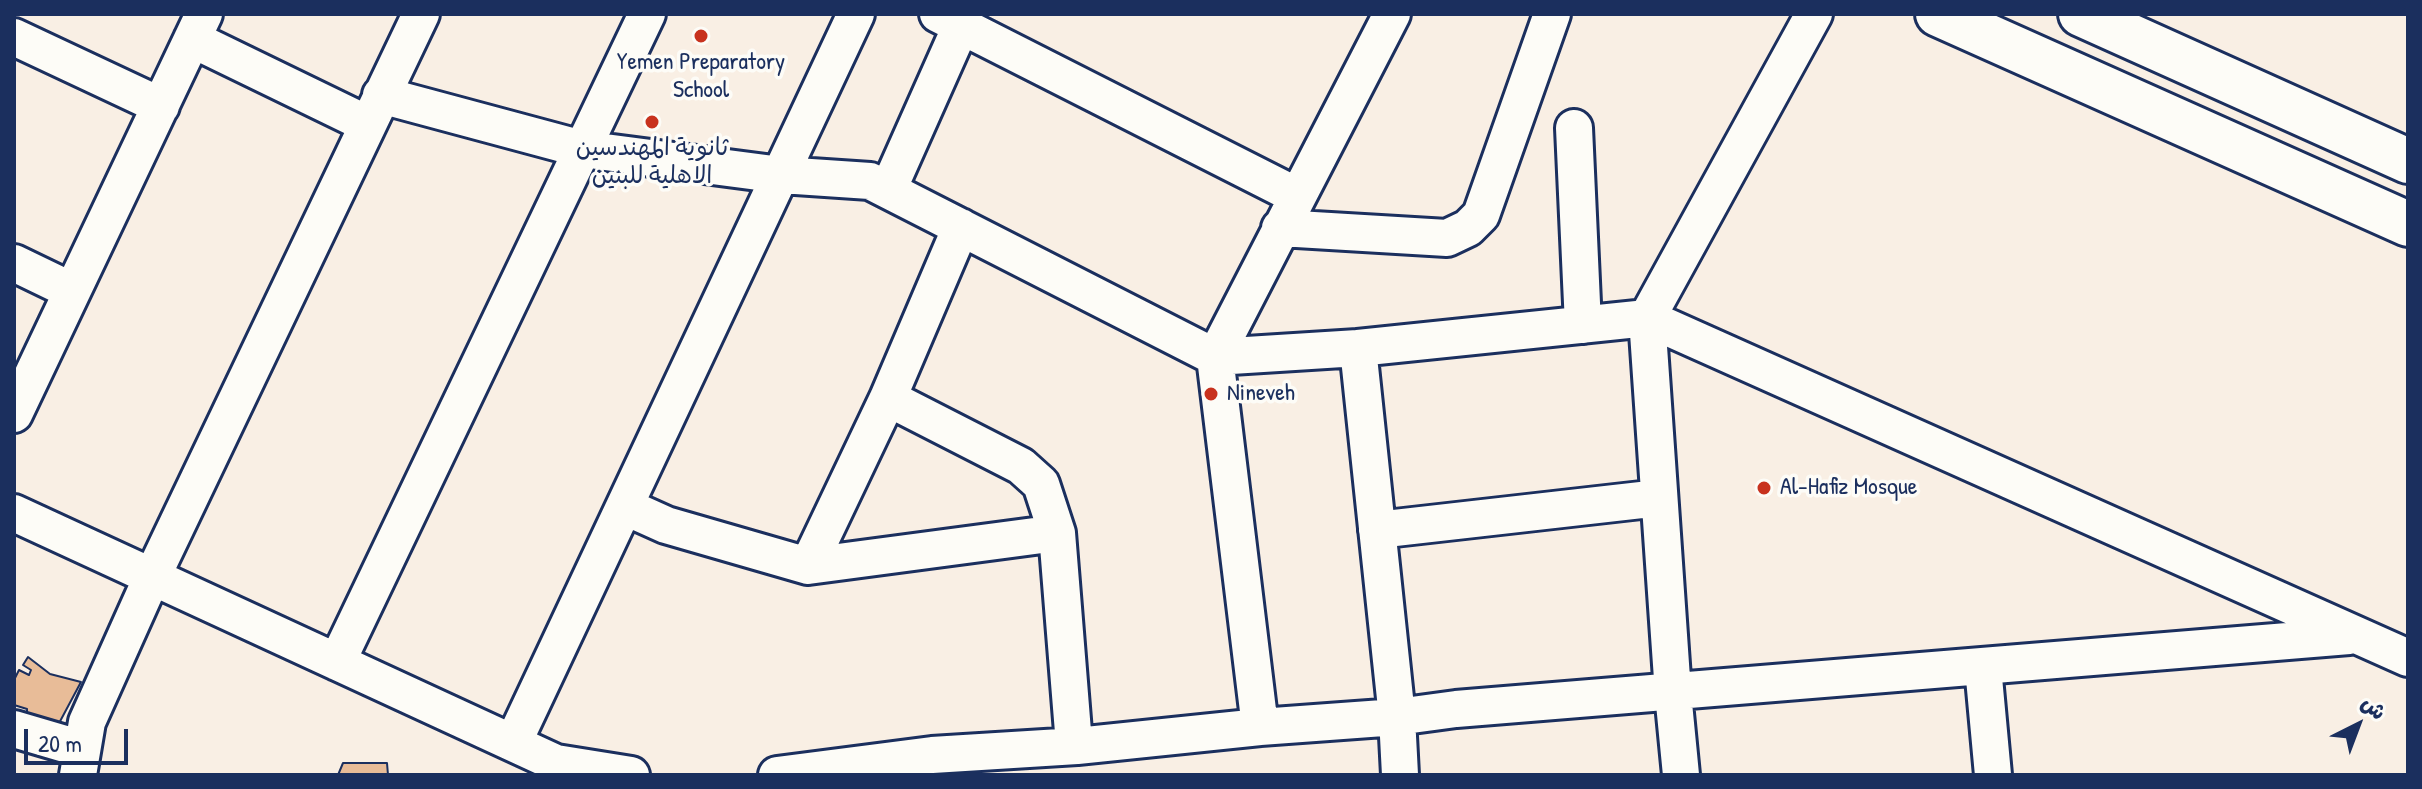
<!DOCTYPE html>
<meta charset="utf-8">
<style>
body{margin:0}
#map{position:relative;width:2422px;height:789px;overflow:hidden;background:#f9efe4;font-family:"Patrick Hand","Playpen Sans Arabic",sans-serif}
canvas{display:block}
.frame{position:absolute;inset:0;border:16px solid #1b2f5e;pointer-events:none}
.north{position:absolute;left:2318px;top:685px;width:80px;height:80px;-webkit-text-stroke:6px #fdfcf7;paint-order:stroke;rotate:42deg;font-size:22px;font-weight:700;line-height:32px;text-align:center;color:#1b2f5e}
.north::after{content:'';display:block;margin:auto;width:28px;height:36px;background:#1b2f5e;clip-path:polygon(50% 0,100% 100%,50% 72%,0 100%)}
.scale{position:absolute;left:24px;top:729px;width:104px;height:36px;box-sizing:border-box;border:4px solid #1b2f5e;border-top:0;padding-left:10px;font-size:24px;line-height:28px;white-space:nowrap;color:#1b2f5e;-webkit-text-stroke:6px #fdfcf7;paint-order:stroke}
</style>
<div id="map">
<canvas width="2422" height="789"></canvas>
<div class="frame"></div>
<div class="north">ش</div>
<div class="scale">20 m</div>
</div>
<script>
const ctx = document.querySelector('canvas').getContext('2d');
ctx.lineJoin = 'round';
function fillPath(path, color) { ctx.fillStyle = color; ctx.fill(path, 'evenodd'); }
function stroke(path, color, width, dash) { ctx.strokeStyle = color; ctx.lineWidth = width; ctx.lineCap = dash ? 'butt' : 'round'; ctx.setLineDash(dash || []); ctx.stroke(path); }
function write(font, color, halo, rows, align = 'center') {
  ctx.font = font + ' "Patrick Hand","Playpen Sans Arabic",sans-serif'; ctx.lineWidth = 7; ctx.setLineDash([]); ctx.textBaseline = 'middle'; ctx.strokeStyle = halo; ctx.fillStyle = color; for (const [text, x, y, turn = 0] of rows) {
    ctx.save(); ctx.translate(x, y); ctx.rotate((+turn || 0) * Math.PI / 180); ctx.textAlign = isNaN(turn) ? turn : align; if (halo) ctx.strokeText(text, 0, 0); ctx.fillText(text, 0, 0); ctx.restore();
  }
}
const building = new Path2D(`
 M28 657 50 674 81 682 57 727 27 714V709L14 705V680L19 670 29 675 31 670 23 665Z
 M343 763H387L388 775H338Z`);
fillPath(building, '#e8bc98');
stroke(building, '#1b2f5e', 2);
const street = new Path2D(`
 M938 14 1297 196
 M14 37 161 106
 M192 39 367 124
 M381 95 582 149 781 175 870 181 1215 357 1358 348 1647 318 2408 658
 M1574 128 1583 325
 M888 190 961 26
 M1280 228 1447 238 1468 228 1481 215 1552 14
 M14 263 72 291
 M1358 348 1397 717 1400 775
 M888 398 1021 466 1041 484 1057 533 1073 732 1077 746
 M14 414 204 14
 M626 507 666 525 808 566 1057 533
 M14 513 556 763 631 775
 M1377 530 1659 498
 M808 566 888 398 961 227
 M337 662 647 14
 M1983 667 1993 775
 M1260 727 1215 357 1392 14
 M14 729 82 749
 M513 743 856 14
 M78 775 87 722 152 577 421 14
 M777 775 932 755 1077 746 1260 727 1397 717 1456 709 2349 636
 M1681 775 1673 693 1647 318 1814 14`);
const primary = new Path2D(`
 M1938 14 2408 224
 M2081 14 2408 161`);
stroke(street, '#1b2f5e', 42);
stroke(primary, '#1b2f5e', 50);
stroke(street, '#fdfcf7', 36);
stroke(primary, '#fdfcf7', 44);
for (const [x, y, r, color] of [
 [701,36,8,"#c8321e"],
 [652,122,8,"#c8321e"],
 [1211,394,8,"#c8321e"],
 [1764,488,8,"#c8321e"]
]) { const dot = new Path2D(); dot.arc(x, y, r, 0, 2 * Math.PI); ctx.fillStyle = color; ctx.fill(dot); stroke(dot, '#fdfcf7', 3); }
write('24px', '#1b2f5e', '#fdfcf7', [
 ["Yemen Preparatory",701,63],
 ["School",701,91],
 ["ثانوية المهندسين",652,149],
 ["الاهلية للبنين",652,177],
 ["Nineveh",1227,394,"left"],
 ["Al-Hafiz Mosque",1780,488,"left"]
]);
</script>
